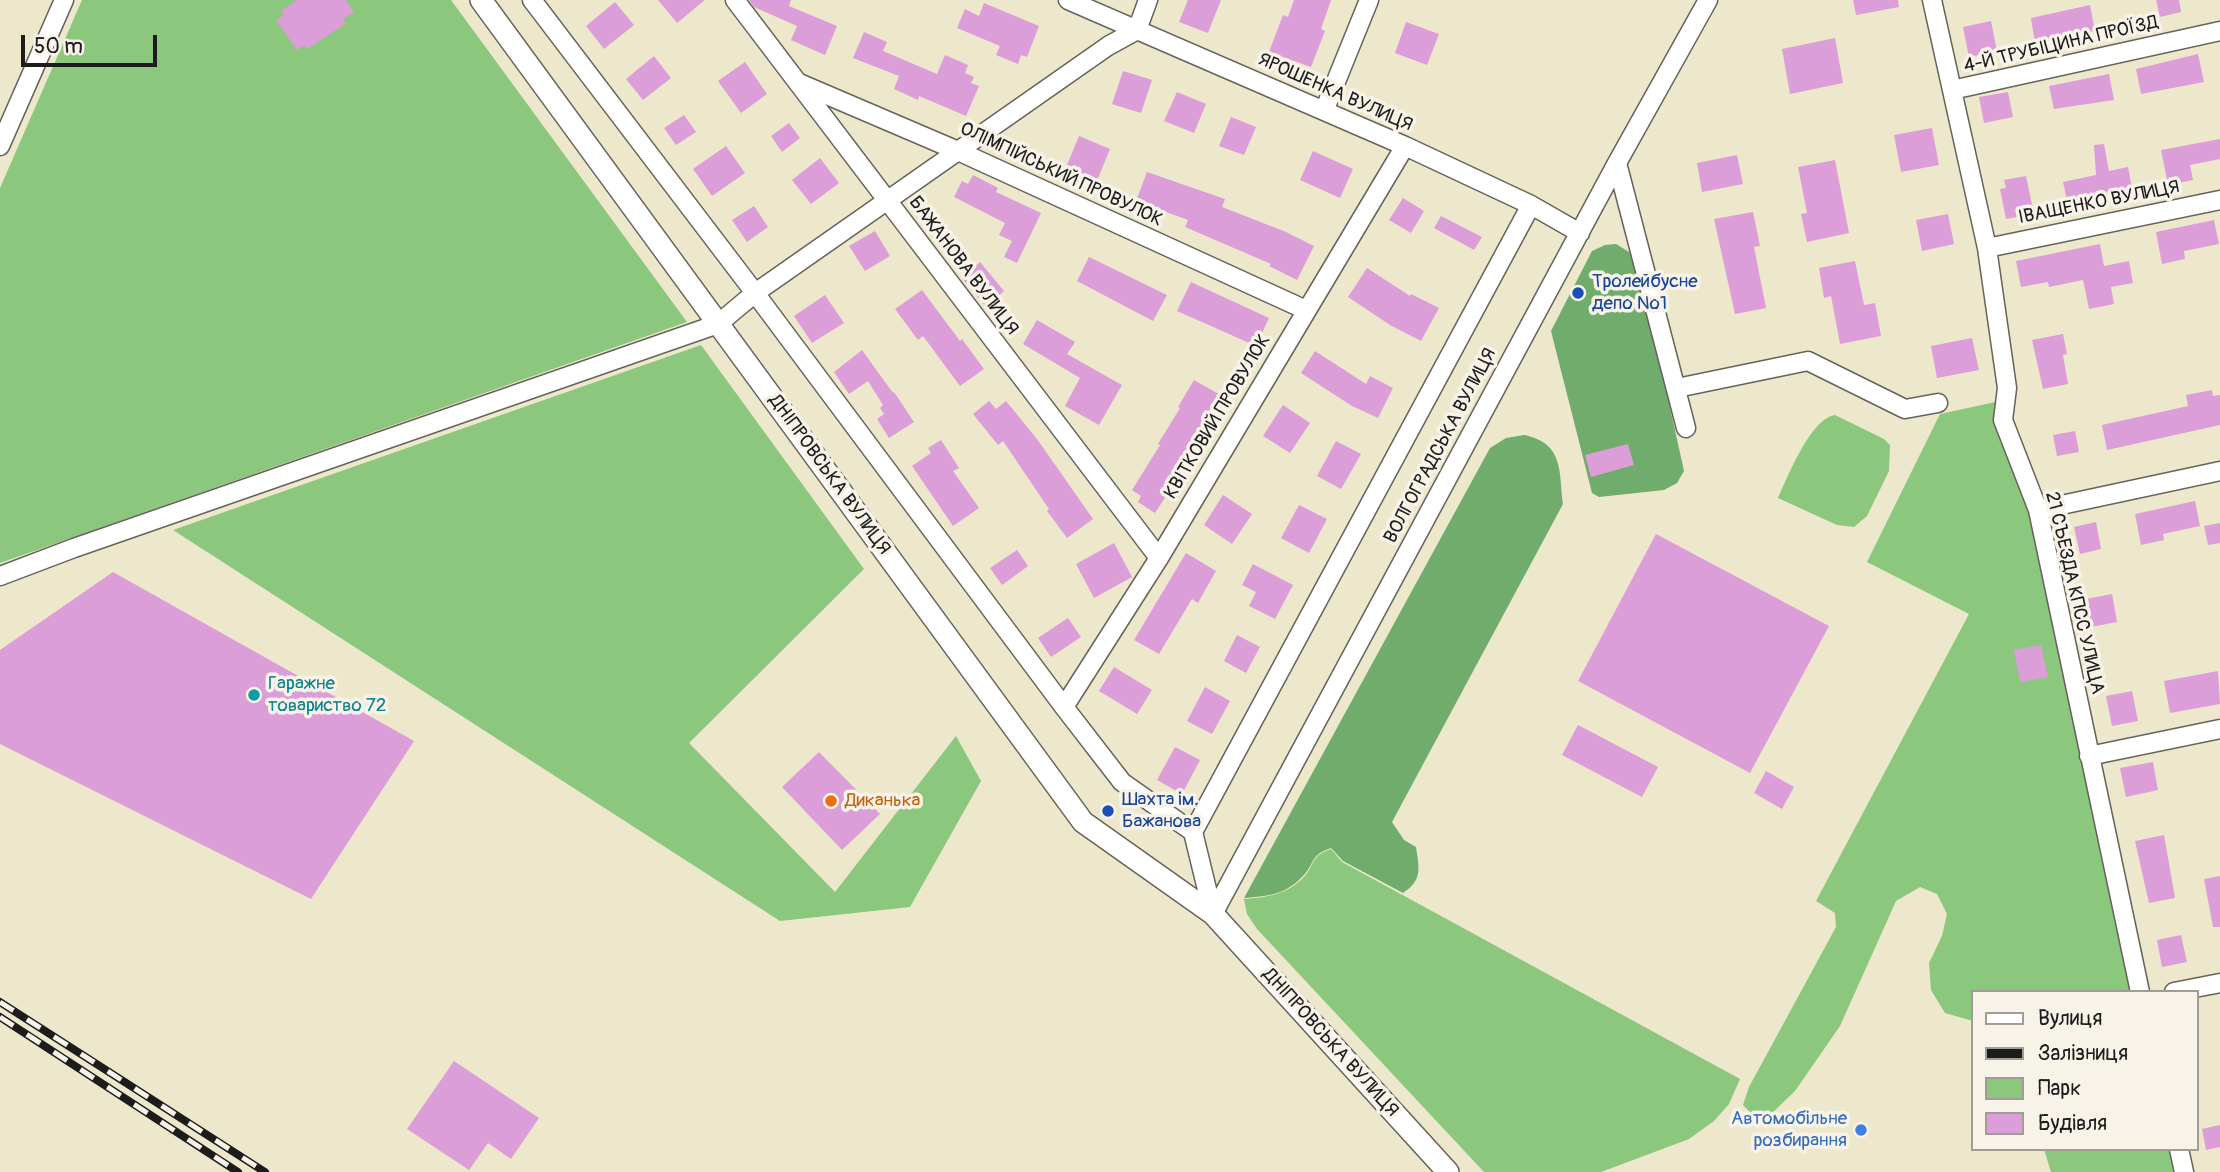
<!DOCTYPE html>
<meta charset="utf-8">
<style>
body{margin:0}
#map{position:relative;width:2220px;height:1172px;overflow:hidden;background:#ede7cc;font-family:Pangolin,sans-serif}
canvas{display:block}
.legend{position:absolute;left:1971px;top:990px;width:228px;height:161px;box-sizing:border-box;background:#f7f3e8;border:2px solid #9f9d96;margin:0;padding:9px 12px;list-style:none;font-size:21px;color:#1c1c1c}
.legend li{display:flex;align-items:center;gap:14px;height:35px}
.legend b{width:35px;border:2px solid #9f9d96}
.scale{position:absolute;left:21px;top:35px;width:136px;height:32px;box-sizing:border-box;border:4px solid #1c1c1c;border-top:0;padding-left:9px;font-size:21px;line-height:24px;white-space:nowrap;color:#1c1c1c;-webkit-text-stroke:5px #f7f3e8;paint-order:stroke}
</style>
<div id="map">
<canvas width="2220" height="1172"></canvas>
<ul class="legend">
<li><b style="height:9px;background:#fff"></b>Вулиця</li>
<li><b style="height:9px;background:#1c1c1c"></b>Залізниця</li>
<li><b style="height:19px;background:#8bc77d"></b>Парк</li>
<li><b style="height:19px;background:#dc9ed8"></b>Будівля</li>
</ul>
<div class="scale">50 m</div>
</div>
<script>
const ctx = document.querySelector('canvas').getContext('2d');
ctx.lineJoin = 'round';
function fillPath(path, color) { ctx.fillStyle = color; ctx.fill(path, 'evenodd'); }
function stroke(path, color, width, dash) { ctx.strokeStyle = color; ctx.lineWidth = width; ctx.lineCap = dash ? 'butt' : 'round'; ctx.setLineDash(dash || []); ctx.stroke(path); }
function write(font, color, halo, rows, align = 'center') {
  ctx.font = font + ' Pangolin,sans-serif'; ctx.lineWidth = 7; ctx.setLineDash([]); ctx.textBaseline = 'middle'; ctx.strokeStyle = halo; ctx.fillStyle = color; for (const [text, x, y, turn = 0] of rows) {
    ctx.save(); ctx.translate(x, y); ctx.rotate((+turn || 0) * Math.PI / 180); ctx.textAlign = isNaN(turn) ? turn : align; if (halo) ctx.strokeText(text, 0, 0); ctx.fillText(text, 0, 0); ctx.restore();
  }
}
fillPath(new Path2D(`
 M82 0H451L687 322 0 563V188Z
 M701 345 864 569 689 743 835 892 956 736 981 781 910 907 780 921 173 530Z
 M2000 401 2033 511 2136 992H1973V1021L1945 1013 1931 990 1929 963 1942 936 1947 914 1937 894 1920 887 1896 901 1840 1026 1795 1091 1770 1115 1754 1116 1743 1105 1749 1087 1836 927 1835 913 1816 901 1969 614 1867 562 1940 414Z
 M1835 415 1884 439 1890 445 1889 471 1867 516 1854 527 1837 525 1778 498C1788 477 1810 419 1835 415Z
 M1331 849 1342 862 1740 1079 1729 1104 1714 1121 1689 1139 1601 1172H1484L1257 929 1247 914 1244 899C1266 897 1283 896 1301 880 1316 866 1308 857 1331 849Z
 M2044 1149H2174L2179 1172H2051Z`), '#8bc77d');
fillPath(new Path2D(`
 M1616 244 1634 255 1638 263 1684 471 1677 483 1664 490 1599 497 1592 493 1551 331 1592 251 1605 245Z
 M1524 435C1564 443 1559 471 1563 504L1392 822 1404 840 1416 847C1419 868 1423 880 1403 893L1343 861 1331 848C1308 856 1316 864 1301 878 1283 896 1266 896 1244 898L1490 448 1506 438Z`), '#70ac6c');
fillPath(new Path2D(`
 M297 0H346L354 12 343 19 346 23 333 32 307 49 305 45 297 50 276 20 284 15 281 11Z
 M658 0H705L677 23Z
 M749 0H791L789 6 837 26 825 55 791 40 797 26 754 7Z
 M1188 0H1221L1208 33 1179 22Z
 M1294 0H1331L1321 29 1325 31 1311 67 1269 52 1283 15 1288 17Z
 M1853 0H1898L1899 7 1856 15Z
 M2156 0H2179L2181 12 2160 17Z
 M615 2 634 25 604 49 586 26Z
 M984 3 1039 26 1027 57 1021 55 1018 64 996 55 1000 46 957 28 965 9 979 16Z
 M2090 5 2095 31 2035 43 2031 18Z
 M1991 21 1997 51 1969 57 1963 27Z
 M1406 22 1439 34 1427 65 1395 53Z
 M864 32 887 42 883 51 937 74 945 55 968 65 965 73 974 77 971 83 979 86 966 116 919 96 918 100 894 89 899 76 853 58Z
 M1835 38 1843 83 1790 94 1782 49Z
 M2198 54 2204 82 2141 94 2136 69Z
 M654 56 671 78 643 100 626 79Z
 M745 62 767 94 741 113 718 81Z
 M1123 71 1152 80 1141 113 1112 104Z
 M2109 74 2114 100 2054 109 2049 86Z
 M1177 92 1206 104 1194 133 1164 121Z
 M2008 92 2013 117 1984 123 1979 97Z
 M684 115 696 132 676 145 664 128Z
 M1231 117 1256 127 1244 155 1219 146Z
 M789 123 800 138 782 152 771 136Z
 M1932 128 1939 165 1901 172 1894 135Z
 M1079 136 1110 149 1096 183 1065 170Z
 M2220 139V159L2190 165 2193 180 2168 185 2161 150Z
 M2104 144 2109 171 2128 167 2133 193 2068 205 2063 182 2096 175 2094 145Z
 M726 146 745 173 712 196 693 169Z
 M1313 151 1353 169 1340 198 1300 180Z
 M1737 155 1743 184 1702 192 1697 163Z
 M820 158 839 183 811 204 792 180Z
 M1835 160 1849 233 1807 242 1801 214 1807 213 1798 167Z
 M1147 172 1225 199 1222 207 1286 232 1314 246 1297 280 1269 266 1271 264 1185 227 1188 220 1136 201Z
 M973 175 998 188 996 192 1041 213 1017 263 1004 257 1012 241 999 235 1005 223 954 197 962 181 968 184Z
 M2026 176 2034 214 2006 219 2000 189 2006 188 2004 180Z
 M1403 198 1424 211 1411 233 1389 220Z
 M754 206 768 227 747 242 732 220Z
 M1753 212 1760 246 1754 247 1766 308 1735 314 1714 219Z
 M1948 214 1954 244 1922 251 1916 220Z
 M1441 216 1482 237 1474 250 1434 228Z
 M2214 220 2219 244 2184 251 2185 259 2162 264 2156 232Z
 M875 231 890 256 865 271 849 246Z
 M2100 244 2104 266 2129 261 2133 283 2111 287 2114 304 2089 309 2083 280 2049 287 2048 282 2021 287 2016 261Z
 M1089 257 1167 295 1153 321 1077 281Z
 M1855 261 1864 305 1875 303 1881 336 1840 344 1831 296 1824 298 1819 268Z
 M980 262 1004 291 986 307 962 278Z
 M1367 268 1410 296 1411 294 1439 308 1421 341 1390 325 1348 297Z
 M1191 282 1269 318 1256 346 1177 311Z
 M922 290 960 341 962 339 984 369 960 386 923 336 918 340 895 309Z
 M825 295 844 323 812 343 794 316Z
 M1037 320 1075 342 1067 354 1122 385 1099 425 1065 406 1080 378 1023 344Z
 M2063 334 2067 354 2063 355 2068 384 2043 389 2032 340Z
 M1972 338 1979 370 1937 378 1931 346Z
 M862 350 893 393 894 392 914 422 889 438 877 419 884 414 880 408 883 405 868 381 849 394 834 372Z
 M1315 351 1366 384 1370 376 1393 388 1378 418 1352 406 1301 373Z
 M1194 380 1224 397 1205 430 1208 432 1155 513 1138 502 1141 496 1132 490 1160 445 1158 444 1180 408 1178 407Z
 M2212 390 2213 396 2220 395V425L2107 450 2102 425 2188 406 2186 395Z
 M989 401 996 409 1006 401 1037 439 1093 519 1067 538 1047 511 1049 509 1003 441 998 445 973 414Z
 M1283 405 1310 423 1290 453 1263 436Z
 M2075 431 2079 452 2057 456 2053 435Z
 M941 440 959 468 953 471 979 508 953 526 912 466 931 453 928 448Z
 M1336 441 1361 454 1341 489 1317 476Z
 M1628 444 1634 465 1591 477 1585 455Z
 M1223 495 1252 514 1232 544 1204 525Z
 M2195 501 2200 526 2163 534 2164 540 2141 545 2135 514Z
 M1299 505 1327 519 1309 553 1281 538Z
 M2096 522 2101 549 2080 554 2074 527Z
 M2220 523V543L2208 545 2204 526Z
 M1656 534 1829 626 1750 773 1578 681Z
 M1114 543 1132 577 1094 598 1076 564Z
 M1017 550 1028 566 1002 585 990 568Z
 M1186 553 1216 571 1198 603 1192 599 1159 654 1134 640Z
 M1253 564 1293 585 1275 619 1249 606 1256 592 1242 585Z
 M113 572 414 741 311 899 0 744V650Z
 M2112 594 2117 622 2091 627 2086 599Z
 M1068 618 1081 637 1051 657 1038 638Z
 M1237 635 1260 647 1246 673 1224 661Z
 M2041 645 2048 677 2020 682 2014 650Z
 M1114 667 1152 690 1137 714 1099 691Z
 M2218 671 2220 704 2170 713 2164 681Z
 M1205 687 1230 701 1212 734 1187 721Z
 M2132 691 2138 721 2112 726 2106 696Z
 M1578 725 1658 767 1642 797 1562 755Z
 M1175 747 1200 760 1182 794 1157 780Z
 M819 752 880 814 842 850 782 787Z
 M2153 762 2158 790 2126 797 2120 768Z
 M1766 771 1794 787 1782 809 1754 793Z
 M2164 835 2175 898 2149 903 2135 841Z
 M2220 876V927H2213L2204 879Z
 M2181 935 2187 962 2162 967 2157 940Z
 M454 1061 539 1118 511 1159 488 1143 469 1170 407 1129Z
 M2220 1125V1147L2206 1150 2202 1129Z`), '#dc9ed8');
const minor = new Path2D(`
 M532 0 755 293 1064 707 1122 782 1193 832 1213 914
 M735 0 1159 558
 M1068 0 1405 146 1531 205 1580 233
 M1932 0 1987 248 2007 388 2003 420 2038 510 2140 992
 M799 83 958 151 1306 310
 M1952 90 2220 31
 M1324 111 1369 0
 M0 146 64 0
 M1617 163 1686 428
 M1987 248 2220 200
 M1677 388 1808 361 1905 409 1938 403
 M2038 510 2220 471
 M0 576 74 548 718 324 755 293 1108 46 1137 30 1148 0
 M1064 707 1159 558 1405 146
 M2089 756 2220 729
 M1193 832 1531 205
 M1213 914 1617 163 1708 0
 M2174 992 2220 983
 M2179 1149 2184 1172`);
const tertiary = new Path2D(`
 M481 0 1083 822 1213 914 1448 1172`);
stroke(minor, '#65635a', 21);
stroke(tertiary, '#65635a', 24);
stroke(minor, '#fff', 18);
stroke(tertiary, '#fff', 21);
const rail = new Path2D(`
 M0 1002 265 1172
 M0 1017 238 1172`);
stroke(rail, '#1c1c1c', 8);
stroke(rail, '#f7f3e8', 5, [16]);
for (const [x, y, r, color] of [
 [1578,293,7,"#1a4fb4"],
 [254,695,7,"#0f9aa8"],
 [831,801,7,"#e8710a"],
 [1108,811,7,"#1a4fb4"],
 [1861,1130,7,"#3f7fe0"]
]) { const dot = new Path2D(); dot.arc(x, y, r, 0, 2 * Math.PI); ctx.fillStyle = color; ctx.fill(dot); stroke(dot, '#f7f3e8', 2.5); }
write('19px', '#1c1c1c', '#f7f3e8', [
 ["4-Й ТРУБІЦИНА ПРОЇЗД",2061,45,-13],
 ["ЯРОШЕНКА ВУЛИЦЯ",1335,93,24],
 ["ОЛІМПІЙСЬКИЙ ПРОВУЛОК",1061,175,25],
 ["ІВАЩЕНКО ВУЛИЦЯ",2099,203,-11],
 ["БАЖАНОВА ВУЛИЦЯ",963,266,53],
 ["КВІТКОВИЙ ПРОВУЛОК",1218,417,-59],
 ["ВОЛГОГРАДСЬКА ВУЛИЦЯ",1441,446,-62],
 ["ДНІПРОВСЬКА ВУЛИЦЯ",829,475,54],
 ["21 СЪЕЗДА КПСС УЛИЦА",2074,593,77],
 ["ДНІПРОВСЬКА ВУЛИЦЯ",1330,1043,48]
]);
write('19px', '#164399', '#f7f3e8', [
 ["Тролейбусне",1592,282],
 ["депо №1",1592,304],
 ["Шахта ім.",1122,800],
 ["Бажанова",1122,822]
], 'left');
write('19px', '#0d838f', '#f7f3e8', [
 ["Гаражне",268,684],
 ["товариство 72",268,706]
], 'left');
write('19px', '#c56008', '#f7f3e8', [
 ["Диканька",845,801]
], 'left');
write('19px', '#366cbe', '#f7f3e8', [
 ["Автомобільне",1847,1119],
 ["розбирання",1847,1141]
], 'right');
</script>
